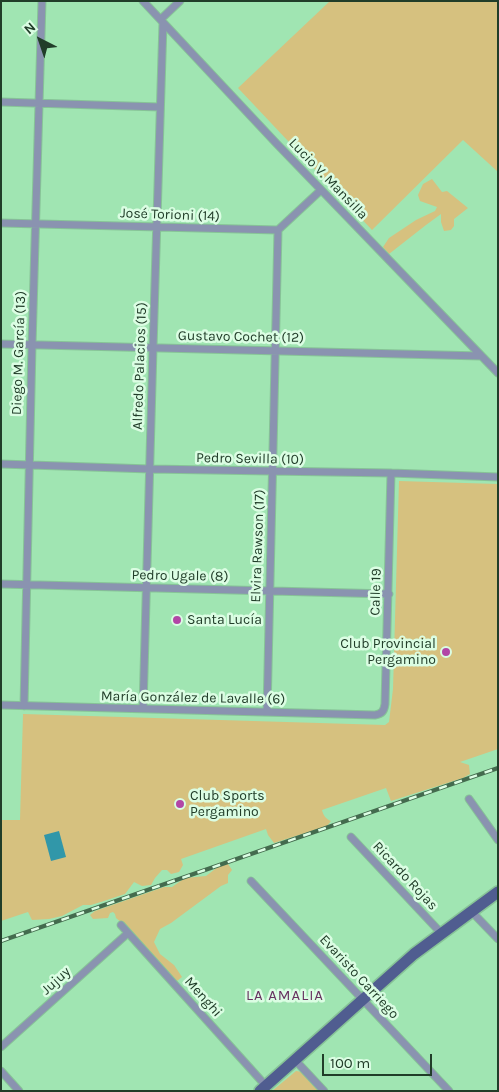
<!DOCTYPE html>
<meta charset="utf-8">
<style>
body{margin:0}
#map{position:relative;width:499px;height:1092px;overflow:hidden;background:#a0e5b2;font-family:Karla,sans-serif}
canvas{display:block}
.frame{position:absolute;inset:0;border:2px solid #213d29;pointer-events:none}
.north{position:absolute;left:15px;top:15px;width:50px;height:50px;-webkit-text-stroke:4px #dbfde3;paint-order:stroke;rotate:319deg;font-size:14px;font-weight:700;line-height:20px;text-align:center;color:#213d29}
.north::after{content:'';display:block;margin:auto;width:18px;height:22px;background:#213d29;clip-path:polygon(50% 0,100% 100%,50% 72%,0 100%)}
.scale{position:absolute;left:322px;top:1054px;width:110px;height:22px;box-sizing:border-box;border:2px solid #213d29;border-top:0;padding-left:6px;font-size:15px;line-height:18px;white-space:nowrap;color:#213d29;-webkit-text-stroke:4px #dbfde3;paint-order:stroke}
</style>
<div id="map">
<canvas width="499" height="1092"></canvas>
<div class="frame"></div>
<div class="north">N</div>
<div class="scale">100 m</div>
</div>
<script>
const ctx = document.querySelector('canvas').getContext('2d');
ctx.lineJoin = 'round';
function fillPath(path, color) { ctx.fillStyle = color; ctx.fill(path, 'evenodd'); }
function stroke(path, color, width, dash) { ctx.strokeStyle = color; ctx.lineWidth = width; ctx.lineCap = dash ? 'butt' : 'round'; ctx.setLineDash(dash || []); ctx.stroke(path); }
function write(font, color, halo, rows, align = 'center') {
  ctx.font = font + ' Karla,sans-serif'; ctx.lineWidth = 5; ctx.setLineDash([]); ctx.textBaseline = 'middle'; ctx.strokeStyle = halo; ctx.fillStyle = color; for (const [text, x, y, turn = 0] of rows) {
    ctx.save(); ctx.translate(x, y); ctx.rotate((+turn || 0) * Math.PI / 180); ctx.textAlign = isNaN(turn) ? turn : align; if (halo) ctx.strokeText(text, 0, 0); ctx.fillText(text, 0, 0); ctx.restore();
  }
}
fillPath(new Path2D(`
 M330 1H498V172L463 140 372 230 238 88Z
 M432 179 442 192 447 191 468 208 454 219V226L451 230 444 231 441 222V214L426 225 389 254 383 247 389 238 416 220 435 211 437 207 420 201 418 195 423 184Z
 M399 481 498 484V749L460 762 469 765 470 774 463 778 391 801 386 788 322 810C323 815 326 819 331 821L327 826 274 843 268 835 266 829 181 859 183 865 179 872 171 874 167 870H162L155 878 151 885 142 886 134 882 125 894 104 901 91 905H83L62 916 49 919 32 920 28 912 1 921V820H20L23 714 385 725 389 722 393 689Z
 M228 864 232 870 228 875V883L221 886 171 923 160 929 154 942 160 954 174 965 182 977 177 981 152 957 144 945 137 941 132 934V931L116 918 115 914 113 912 110 913 108 918 93 919 90 915 95 911 164 887H172L185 878 206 876 219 866Z
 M296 1071 302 1072 319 1091H272Z`), '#d6c17f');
fillPath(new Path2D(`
 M59 831 66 857 51 861 44 835Z`), '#3197a9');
const minor = new Path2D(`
 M143 1 276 143 498 373
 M161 19 180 1
 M1 102 160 107
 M1 223 278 230 321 190
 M1 344 481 356
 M1 464 150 469 391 473 498 477
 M1 584 389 594
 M1 705 375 715C382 714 384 711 385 704L391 473
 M24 706 32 345 42 1
 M143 709 153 348 163 23
 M267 712 278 230
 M469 799 498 840
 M351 837 441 933
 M251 881 449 1091
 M471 911 498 939
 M121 925 266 1086
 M1 1047 128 933
 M295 1060 324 1091
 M1 1071 19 1091`);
const primary = new Path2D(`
 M260 1091 414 954 498 892`);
stroke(minor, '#87c397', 9);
stroke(primary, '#87c397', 14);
stroke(minor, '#8a93b0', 7);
stroke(primary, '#505d90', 11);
const rail = new Path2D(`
 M1 941 498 768`);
stroke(rail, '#446b4e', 4.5);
stroke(rail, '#dbfde3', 2.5, [8]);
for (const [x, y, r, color] of [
 [177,620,5,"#b246a6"],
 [446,652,5,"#b246a6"],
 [180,804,5,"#b246a6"]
]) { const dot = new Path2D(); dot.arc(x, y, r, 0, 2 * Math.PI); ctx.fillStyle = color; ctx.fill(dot); stroke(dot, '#dbfde3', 2); }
write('14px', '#213d29', '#dbfde3', [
 ["Lucio V. Mansilla",328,179,46],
 ["José Torioni (14)",170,215,2],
 ["Gustavo Cochet (12)",241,337,1],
 ["Diego M. García (13)",19,353,-88],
 ["Alfredo Palacios (15)",140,366,-88],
 ["Pedro Sevilla (10)",250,459,1],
 ["Elvira Rawson (17)",258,546,-88],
 ["Pedro Ugale (8)",180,576,1],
 ["Calle 19",376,592,-88],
 ["María González de Lavalle (6)",193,698,1],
 ["Ricardo Rojas",405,876,47],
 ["Evaristo Carriego",359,977,47],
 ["Jujuy",56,981,-42],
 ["Menghi",203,997,48]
]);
write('14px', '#213d29', '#dbfde3', [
 ["Santa Lucía",187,620],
 ["Club Provincial",436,644,"right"],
 ["Pergamino",436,660,"right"],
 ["Club Sports",190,796],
 ["Pergamino",190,812]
], 'left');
ctx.letterSpacing = '1px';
write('15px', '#673260', '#dbfde3', [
 ["LA AMALIA",285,996]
]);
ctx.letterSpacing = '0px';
</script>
